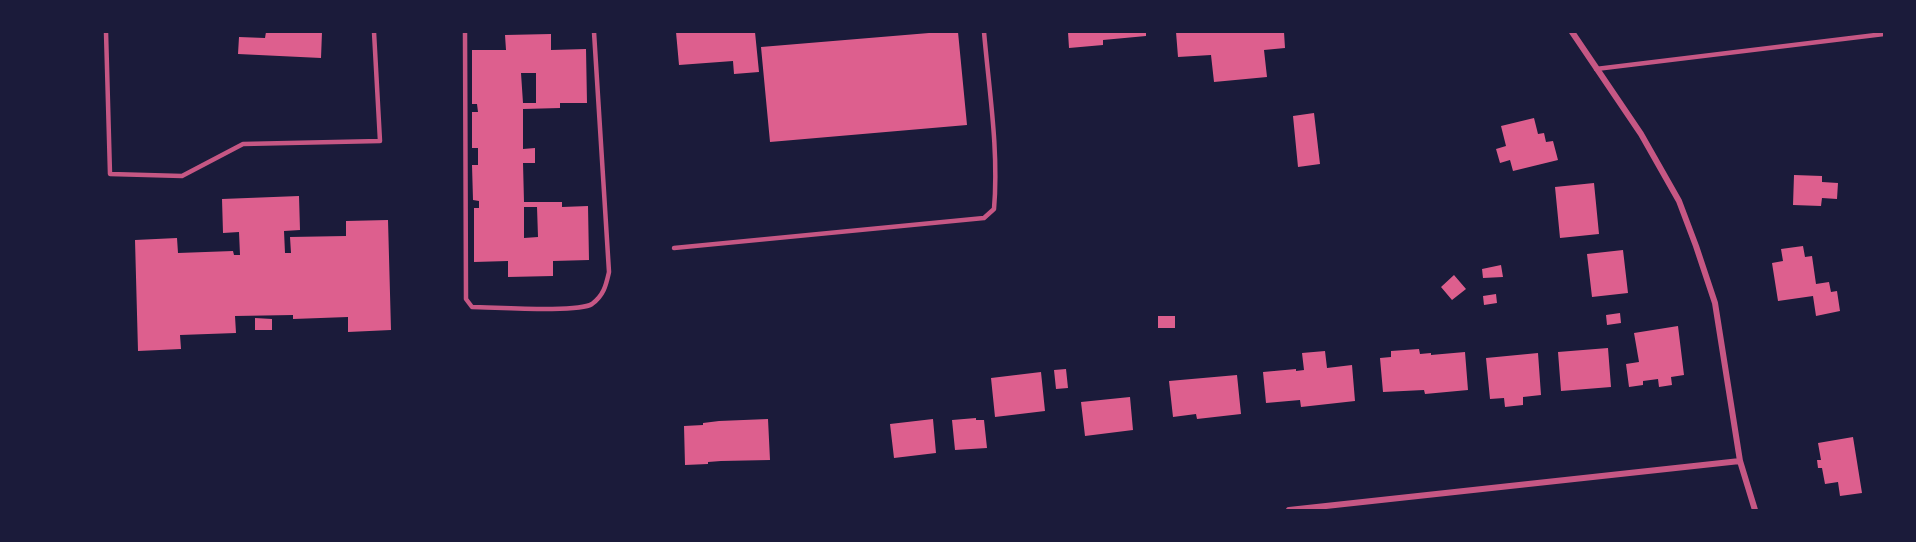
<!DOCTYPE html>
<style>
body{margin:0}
#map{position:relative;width:1916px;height:542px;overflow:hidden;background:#1b1b3a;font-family:Bitter,serif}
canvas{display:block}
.frame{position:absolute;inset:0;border:33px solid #1b1b3a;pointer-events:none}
</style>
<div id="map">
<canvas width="1916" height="542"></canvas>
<div class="frame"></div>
</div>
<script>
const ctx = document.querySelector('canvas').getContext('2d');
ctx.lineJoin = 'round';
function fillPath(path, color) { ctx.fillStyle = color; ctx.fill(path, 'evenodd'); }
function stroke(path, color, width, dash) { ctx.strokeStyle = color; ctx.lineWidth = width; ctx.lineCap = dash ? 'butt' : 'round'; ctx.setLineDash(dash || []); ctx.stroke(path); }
fillPath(new Path2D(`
 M266 32H322L321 58 238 54 239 37 265 38Z
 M676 32H755L759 72 734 74 733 61 679 65Z
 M941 32H958L967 125 770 142 761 47Z
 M1068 32H1146V36L1103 40V45L1069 48Z
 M1176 32H1284L1285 48 1264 50 1267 77 1214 82 1211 55 1178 57Z
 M551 34V50L586 49 587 103H560V108L523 109V149L535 148V163H523L524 202H562V207L588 206 589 260 553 261V276L508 277V261L474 262V208H479V201L473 200 472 165H478V148H472V112H478L477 104H472V50H506L505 35ZM521 73H536V103H523ZM524 207H537L538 237 524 238Z
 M1314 113 1320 164 1298 167 1293 116Z
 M1534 118 1538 134 1544 133 1546 142 1553 141 1558 160 1513 171 1510 160 1500 163 1496 149 1506 146 1501 126Z
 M1794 175 1822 176V182L1838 183 1837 199 1822 198 1821 206 1793 205Z
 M1594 183 1599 234 1560 238 1555 187Z
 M299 196 300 230 284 231 285 253H291L290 237 346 236V221L388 220 391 330 348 332V317L293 319V315L235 316 236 333 180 335 181 349 138 351 135 240 177 238 178 253 233 251 234 255H240L239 232 223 233 222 199Z
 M1803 246 1805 257 1812 256 1816 284 1829 282 1831 292 1837 291 1840 311 1816 316 1813 296 1778 301 1772 263 1783 261 1781 249Z
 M1623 250 1628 293 1592 297 1587 254Z
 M1501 265 1503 277 1483 278 1482 269Z
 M1454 275 1466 289 1452 300 1441 287Z
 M1496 294 1497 303 1484 305 1483 296Z
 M1620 313 1621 323 1607 325 1606 315Z
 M1158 316H1175V328H1158Z
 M255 318 272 319V330H255Z
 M1678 326 1684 375 1671 377 1672 385 1659 387 1658 379 1643 381V385L1629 387 1626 364 1639 362 1634 333Z
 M1608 348 1611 387 1561 391 1558 352Z
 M1419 349 1420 354 1431 353V355L1465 352 1468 390 1425 394 1424 390 1383 392 1380 358 1391 357V351Z
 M1325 351 1327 368 1352 365 1355 401 1301 407 1300 400 1266 403 1263 372 1296 369V371L1304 370 1302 353Z
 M1538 353 1541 395 1523 397V405L1505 407 1504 398 1490 399 1486 358Z
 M1066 369 1068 388 1056 389 1054 370Z
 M1041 372 1045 411 995 417 991 378Z
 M1237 375 1241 414 1197 419 1196 414 1173 417 1169 381Z
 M1130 397 1133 430 1085 436 1081 402Z
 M976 418V420H984L987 448 955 450 952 420Z
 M768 419 770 460 721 461 708 462V464L685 465 684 426 703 425V423L719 421Z
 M933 419 936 453 894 458 890 424Z
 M1853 437 1862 493 1840 496 1838 482 1825 484 1822 468H1818L1817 460H1821L1818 443Z`), '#dd5f8e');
stroke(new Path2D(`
 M106 32 110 174 182 176 243 144 380 141 374 32
 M465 32 466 299 472 307C494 307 578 313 592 304 604 295 606 285 609 272L594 32
 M1596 69 1884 34
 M674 248 984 218 994 209C999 150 989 90 984 32`), '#c65784', 4.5);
stroke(new Path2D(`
 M1572 32 1641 134 1679 201 1696 246 1715 303 1740 461 1755 510
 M1289 510 1740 461`), '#c65784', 6);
</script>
